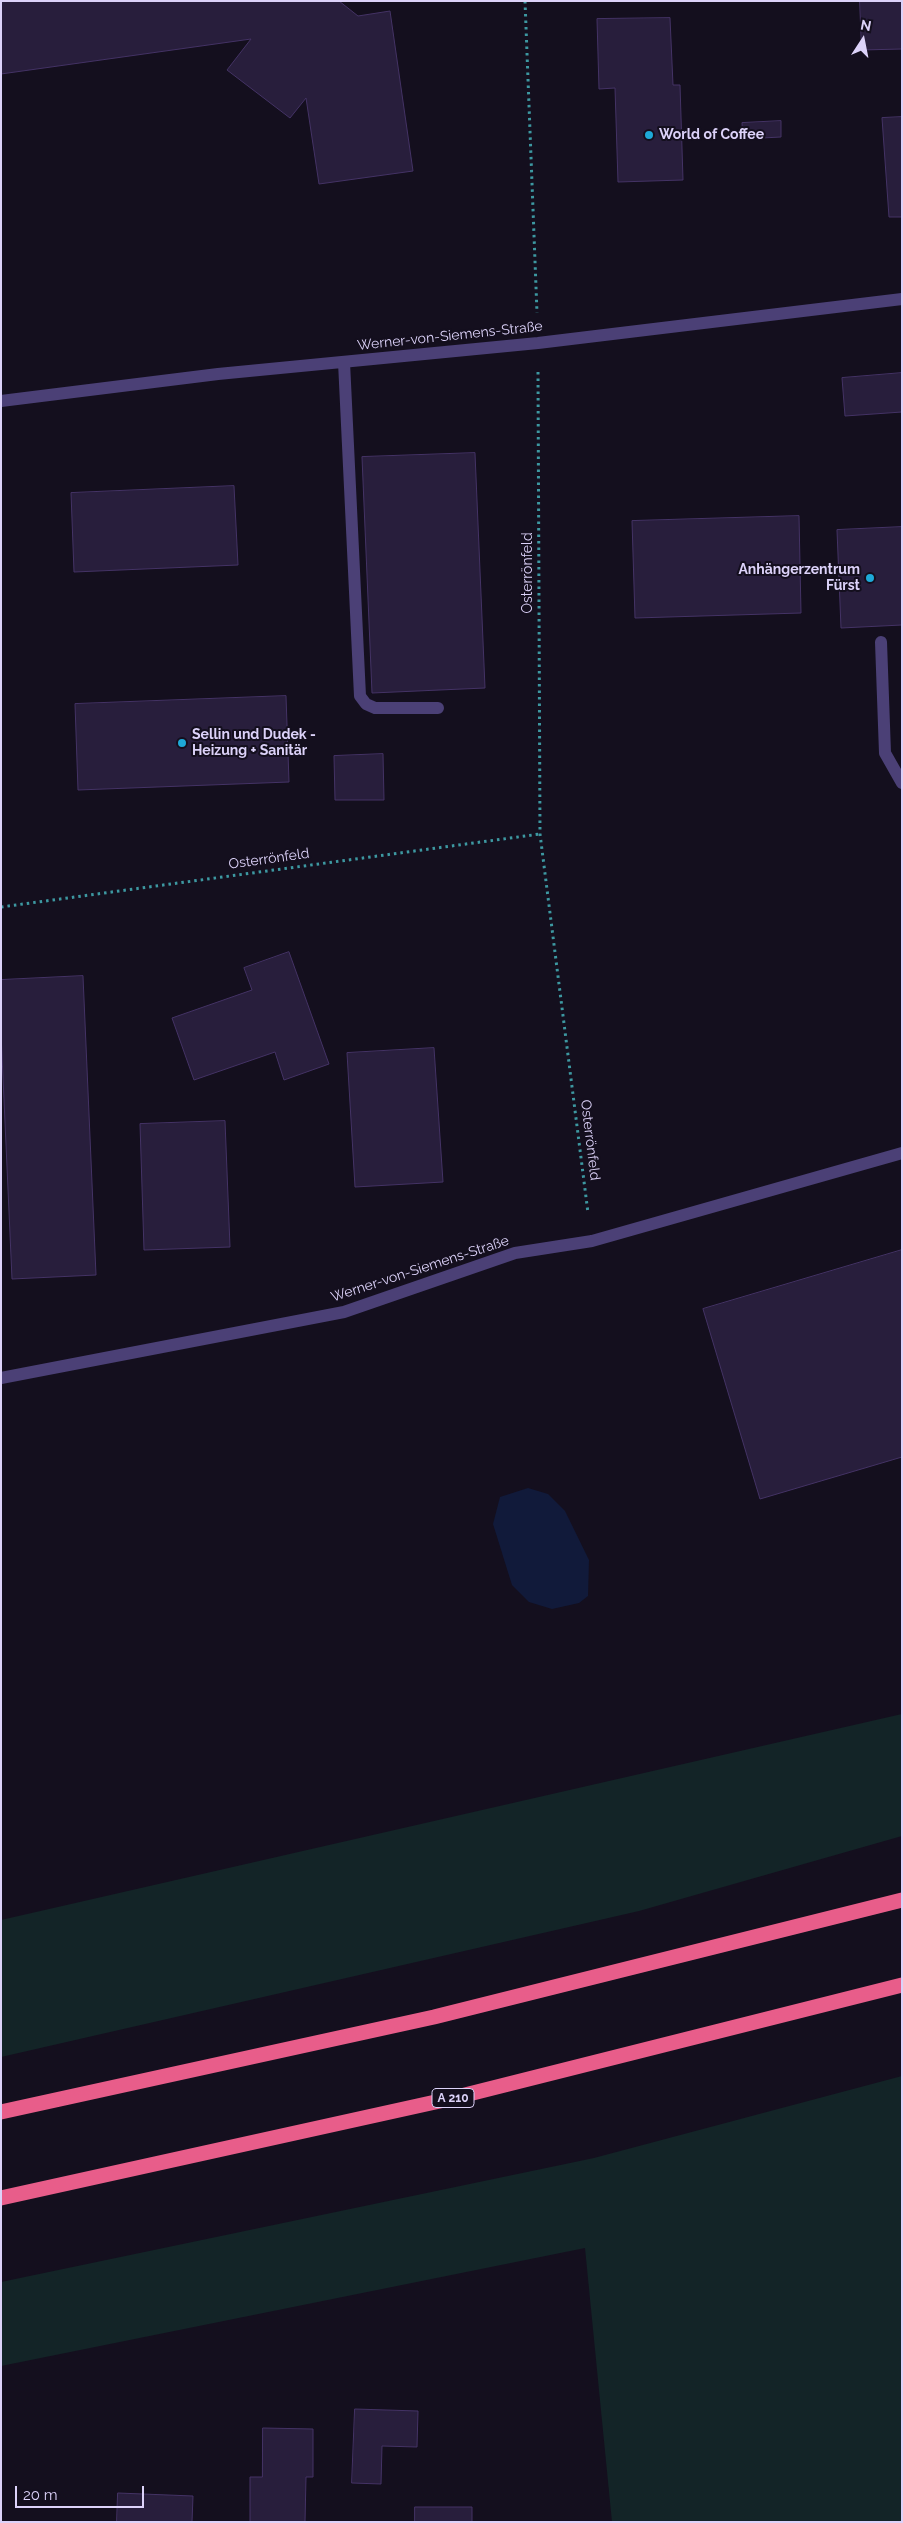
<!DOCTYPE html>
<meta charset="utf-8">
<style>
body{margin:0}
#map{position:relative;width:903px;height:2523px;overflow:hidden;background:#140f1e;font-family:Raleway,sans-serif}
canvas{display:block}
.frame{position:absolute;inset:0;border:2px solid #dcd2f9;pointer-events:none}
.north{position:absolute;left:838px;top:15px;width:50px;height:50px;-webkit-text-stroke:4px #140f1e;paint-order:stroke;rotate:11deg;font-size:14px;font-weight:700;line-height:20px;text-align:center;color:#dcd2f9}
.north::after{content:'';display:block;margin:auto;width:18px;height:22px;background:#dcd2f9;clip-path:polygon(50% 0,100% 100%,50% 72%,0 100%)}
.scale{position:absolute;left:15px;top:2486px;width:129px;height:22px;box-sizing:border-box;border:2px solid #dcd2f9;border-top:0;padding-left:6px;font-size:15px;line-height:18px;white-space:nowrap;color:#dcd2f9;-webkit-text-stroke:4px #140f1e;paint-order:stroke}
</style>
<div id="map">
<canvas width="903" height="2523"></canvas>
<div class="frame"></div>
<div class="north">N</div>
<div class="scale">20 m</div>
</div>
<script>
const ctx = document.querySelector('canvas').getContext('2d');
ctx.lineJoin = 'round';
function fillPath(path, color) { ctx.fillStyle = color; ctx.fill(path, 'evenodd'); }
function stroke(path, color, width, dash) { ctx.strokeStyle = color; ctx.lineWidth = width; ctx.lineCap = dash ? 'butt' : 'round'; ctx.setLineDash(dash || []); ctx.stroke(path); }
function write(font, color, halo, rows, align = 'center') {
  ctx.font = font + ' Raleway,sans-serif'; ctx.lineWidth = 4; ctx.setLineDash([]); ctx.textBaseline = 'middle'; ctx.strokeStyle = halo; ctx.fillStyle = color; for (const [text, x, y, turn = 0] of rows) {
    ctx.save(); ctx.translate(x, y); ctx.rotate((+turn || 0) * Math.PI / 180); ctx.textAlign = isNaN(turn) ? turn : align; if (halo) ctx.strokeText(text, 0, 0); ctx.fillText(text, 0, 0); ctx.restore();
  }
}
fillPath(new Path2D(`
 M902 1714V1836L639 1911 1 2057V1920Z
 M902 2076V2522H612L585 2248 1 2366V2282L594 2158Z`), '#132427');
fillPath(new Path2D(`
 M528 1488 548 1494 565 1511 589 1560 588 1596 579 1603 552 1609 529 1602 512 1585 493 1524 500 1497Z`), '#111a3a');
const building = new Path2D(`
 M1 1H339L358 16 390 11 413 171 319 184 306 98 290 118 227 70 251 39 1 74Z
 M860 1H902V49L862 50Z
 M670 18 673 85H680L683 180 618 182 615 88 599 89 597 19Z
 M902 117V217H889L882 118Z
 M781 121V137L743 139 742 123Z
 M902 373V412L845 416 842 378Z
 M475 453 485 688 372 693 362 457Z
 M234 486 238 565 74 572 71 493Z
 M799 516 801 613 635 618 632 521Z
 M902 527V625L841 628 837 530Z
 M286 696 289 782 78 790 75 704Z
 M383 754 384 800H335L334 756Z
 M289 952 329 1064 284 1080 275 1052 194 1080 172 1018 252 990 244 968Z
 M83 976 96 1275 12 1279 1 1033V980Z
 M434 1048 443 1182 355 1187 347 1053Z
 M225 1121 230 1247 144 1250 140 1124Z
 M902 1250V1457L760 1499 703 1309Z
 M355 2409 418 2411 417 2447 382 2446 381 2484 352 2483Z
 M263 2428 313 2429V2477H306L305 2522H250V2477H262Z
 M118 2493 193 2496 192 2522H117Z
 M415 2507H472V2522H415Z`);
fillPath(building, '#281e3c');
stroke(building, '#443365', 1);
stroke(new Path2D(`
 M525 1 537 313
 M538 372 540 834 588 1213
 M1 907 540 834`), '#3d98a1', 3, [2.5, 4]);
stroke(new Path2D(`
 M344 362 360 696 366 704 375 708H438
 M1 401 218 374 538 343 902 299
 M881 642 885 753 902 783
 M1 1378 344 1312 515 1253 592 1241 902 1153`), '#4b4076', 12);
stroke(new Path2D(`
 M1 2112 434 2017 902 1900
 M1 2198 449 2099 902 1985`), '#e85d8a', 15);
for (const [x, y, r, color] of [
 [649,135,5,"#1ea9d8"],
 [870,578,5,"#1ea9d8"],
 [182,743,5,"#1ea9d8"]
]) { const dot = new Path2D(); dot.arc(x, y, r, 0, 2 * Math.PI); ctx.fillStyle = color; ctx.fill(dot); stroke(dot, '#140f1e', 2); }
for (const [x, y, w] of [
 [453,2098,42]
]) { const box = new Path2D(); box.roundRect(x - w / 2, y - 9.5, w, 19, 4); ctx.fillStyle = '#140f1e'; ctx.fill(box); stroke(box, '#dcd2f9', 1); }
write('bold 12px', '#dcd2f9', null, [
 ["A 210",453,2098]
]);
write('bold 14px', '#dcd2f9', '#140f1e', [
 ["World of Coffee",659,135],
 ["Anhängerzentrum",860,570,"right"],
 ["Fürst",860,586,"right"],
 ["Sellin und Dudek -",192,735],
 ["Heizung + Sanitär",192,751]
], 'left');
write('14px', '#dcd2f9', '#140f1e', [
 ["Werner-von-Siemens-Straße",450,336,-6],
 ["Osterrönfeld",528,573,-90],
 ["Osterrönfeld",269,859,-8],
 ["Osterrönfeld",590,1140,83],
 ["Werner-von-Siemens-Straße",420,1269,-18]
]);
</script>
